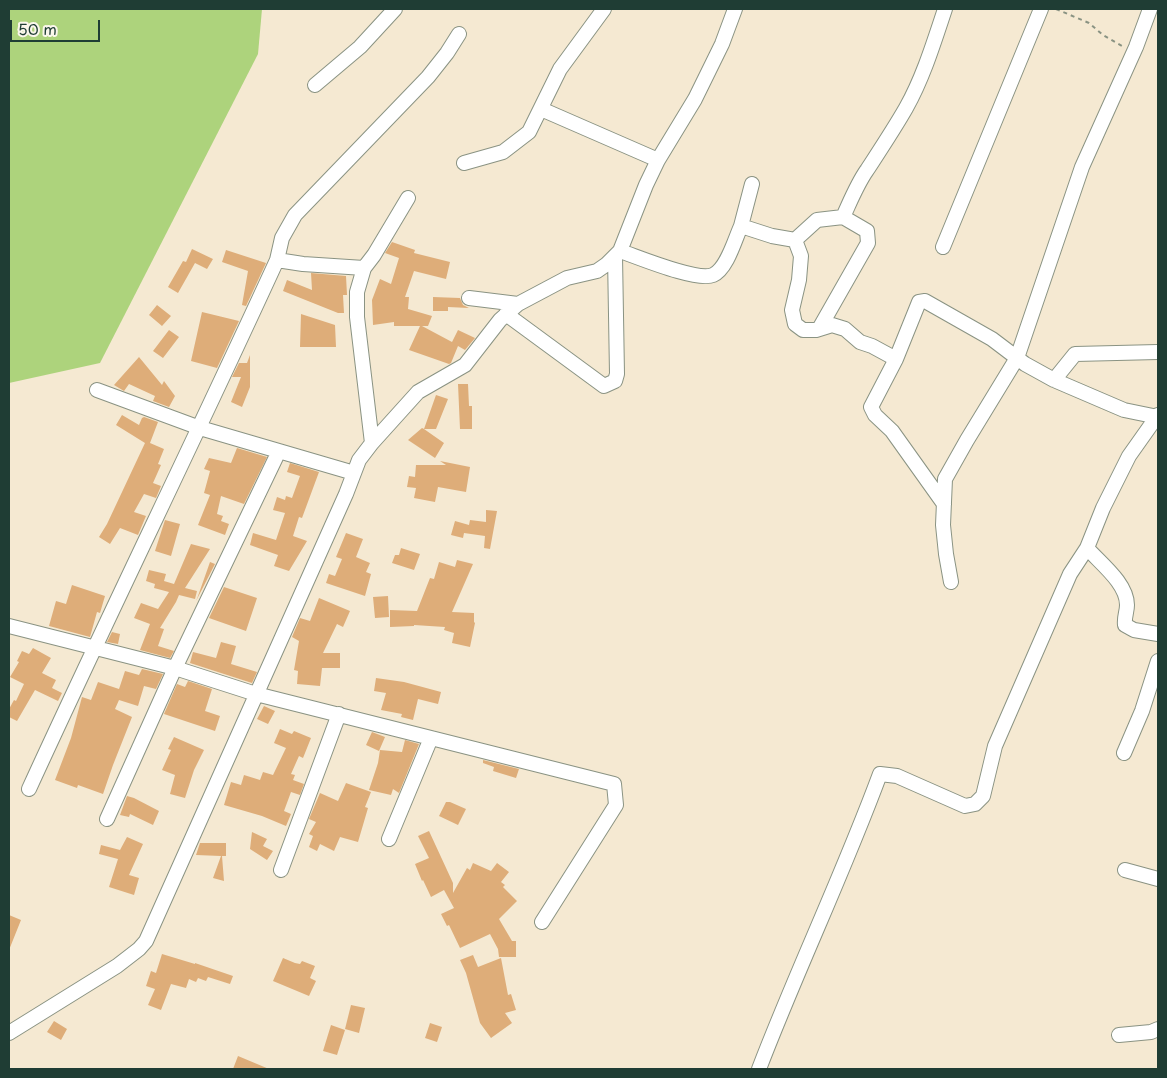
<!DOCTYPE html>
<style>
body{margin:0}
#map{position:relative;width:1167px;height:1078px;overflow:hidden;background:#f5e9d2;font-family:"Playpen Sans",sans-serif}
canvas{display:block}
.frame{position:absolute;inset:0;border:10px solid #1f3d34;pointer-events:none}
.scale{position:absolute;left:10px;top:20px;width:90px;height:22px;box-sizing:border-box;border:2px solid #1f3d34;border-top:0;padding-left:6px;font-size:15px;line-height:18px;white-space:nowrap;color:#1f3d34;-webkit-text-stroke:4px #fbf7ec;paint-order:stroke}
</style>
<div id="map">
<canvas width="1167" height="1078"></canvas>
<div class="frame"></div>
<div class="scale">50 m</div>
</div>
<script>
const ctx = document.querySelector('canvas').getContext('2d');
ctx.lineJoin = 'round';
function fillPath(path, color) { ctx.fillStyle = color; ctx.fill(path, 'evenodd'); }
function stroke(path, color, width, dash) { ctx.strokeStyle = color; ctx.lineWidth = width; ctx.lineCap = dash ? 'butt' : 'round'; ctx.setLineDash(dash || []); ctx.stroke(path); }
fillPath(new Path2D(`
 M9 9H262L258 54 100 363 9 383Z`), '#add37c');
fillPath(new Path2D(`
 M392 242 415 250 414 253 450 262 446 279 414 271 405 297H409L408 309 432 316 428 326H422L452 342 458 330 475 338 465 350 458 346 451 363 449 364 409 350 420 326H394V322L373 325 372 300 380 279 391 284 399 258 385 253Z
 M192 249 213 259 207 269 195 263 178 293 168 287 183 261 186 262Z
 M226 250 266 263 246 306 242 305 248 271 222 262Z
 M311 273 346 276 347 295H343L344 313H338L283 291 287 280 312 290Z
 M433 297 460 298 463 305 469 308 448 307V311H433Z
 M157 305 171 316 162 326 149 315Z
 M202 312 239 321 217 368 191 361Z
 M301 314 335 325 336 347H300Z
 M169 330 179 337 163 358 153 351Z
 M250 355V387L242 407 231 402 241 377H232L239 363H247Z
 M139 357 162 385 164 381 175 396 169 407 153 401 155 396 129 384 124 391 114 385Z
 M458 384H468L469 406H472V429H460Z
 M436 395 448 399 436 429H424L444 443 435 458 408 440 422 428 424 429Z
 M122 415 139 425 142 418 144 417 158 422 150 443 164 449 158 464 161 465 153 483 161 486 156 498 144 494 134 512 146 516 138 535 120 528 110 544 99 537 107 524 145 443 116 425Z
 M237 448 267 457 244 504 221 496 217 514 223 516 221 521 229 524 225 535 198 525 210 495 204 493 210 471 204 469 209 458 231 463Z
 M440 461 470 467 466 492 438 487 435 502 414 498 416 488 407 487 409 476 415 477 416 465H446Z
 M290 463 319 472 302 518 299 517 293 536 307 541 289 571 274 566 278 555 250 545 253 533 276 540 285 513 273 510 277 497 285 500 286 496 292 498 300 476 287 472Z
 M486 510 497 511 490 549 484 548 485 536 464 533 463 538 451 535 455 521 469 525 470 520 486 522Z
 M165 520 180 524 171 556 155 551Z
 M346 533 363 539 356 557 370 563 366 572 371 574 365 596 326 583 329 574 335 576 342 559 336 557Z
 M191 544 210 549 185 588 197 591 195 599 179 595 176 602 160 628 164 629 158 646 174 651 170 658 140 650 150 624 134 618 141 603 158 609 169 592 154 588 155 584 146 581 149 570 166 574 164 581 174 584Z
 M401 548 420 554 414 570 392 563 395 555H399Z
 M457 560 473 564 452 612 474 613V622L475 623 470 647 452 643 454 633 444 630 445 627 414 625V626L390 627V610L417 611 430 578 434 579 439 562 455 567Z
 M210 562 215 564 196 601 198 596Z
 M72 585 105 596 100 613 97 612 90 637 49 626 56 601 66 604Z
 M224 587 257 598 246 631 209 618Z
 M388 596 389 617 375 618 373 597Z
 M319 598 350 611 343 627 337 624 323 653H340V668H322L320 686 297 684 298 671 294 670 299 641 292 637 300 618 310 621Z
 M112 632 120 634 118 644 107 642Z
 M221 642 236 646 231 664 257 672 252 683 190 663 193 652 216 658Z
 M33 648 51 658 42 673 56 680 52 688 62 693 58 701 35 690 17 721 9 717V709L14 700 16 701 24 684 10 677 19 662 17 661 22 651 29 654Z
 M142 669 163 674 156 689 144 686 138 706 119 700 115 709 132 717 113 765 103 794 78 785 77 788 55 780 71 738 82 697 91 700 98 682 119 689 125 671 139 675Z
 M376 678 404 682 441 692 438 704 418 699 413 720 401 717 402 714 381 710 386 693 374 691Z
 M188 681 212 689 205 711 220 716 215 731 164 714 177 684 185 687Z
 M264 706 275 711 268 724 257 719Z
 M280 729 292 734 294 731 311 738 303 758 299 756 291 774 295 775 293 780 304 784 300 795 291 792 284 811 291 814 286 826 262 816 224 805 231 782 241 785 244 775 260 780 263 772 273 775 285 750 286 748 274 743Z
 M372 732 385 737 379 751 366 745Z
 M174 737 204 750 194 770 185 798 170 794 175 775 162 770 171 750 168 749Z
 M405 740 419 744 399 793 393 789 391 795 369 790 378 763 380 750 402 752Z
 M483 760 519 769 516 778 493 771 494 767 483 763Z
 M346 783 371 792 365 807 368 808 358 842 340 837 334 851 320 844 317 851 309 847 313 836 309 834 316 822 309 819 320 793 338 801Z
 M127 796 134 798 159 811 153 825 130 814 129 817 120 815Z
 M446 802H450L466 809 458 825 439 816Z
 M429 831 453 883V893L467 868 470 870 473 863 491 871 497 863 509 872 501 882 505 885 503 887 517 901 499 919 512 941H516V957H499L498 949 490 934 460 948 449 925 447 926 441 914 454 908 444 890 431 897 423 880 422 881 415 864 429 858 418 836Z
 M252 832 267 839 263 846 273 851 267 860 250 849Z
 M127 837 143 844 129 875 139 878 134 895 109 887 118 859 99 854 101 845 120 850Z
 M200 843H226V856H222L224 881 213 878 221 856 196 855Z
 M9 915 21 920 9 950Z
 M162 954 195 964V963L233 976 230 984 208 977 206 981 198 978 196 982 189 979 186 988 171 984 161 1010 148 1005 155 989 146 986 151 971 156 973Z
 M473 955 478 967 501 958 508 995 511 994 516 1010 505 1013 512 1023 491 1038 480 1023 466 973 460 960Z
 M283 958 295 963 300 964 302 961 315 966 310 978 316 981 309 996 273 981Z
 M351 1005 365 1008 359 1033 345 1029Z
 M54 1021 67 1029 61 1040 47 1032Z
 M430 1023 442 1027 437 1042 425 1038Z
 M331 1025 345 1030 337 1055 323 1051Z
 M238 1056 269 1069H233Z`), '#dead79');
const minor = new Path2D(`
 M315 85 360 47 395 9
 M541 109 658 160
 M464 163 503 152 529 132 560 69 604 9
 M741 226 752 184
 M795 240 801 256 799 280 792 310 795 324 803 330H816L832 325 845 329 860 342 872 346 896 359
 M943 247 1041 9
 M620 251C638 257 697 282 713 275 727 269 735 239 741 226L772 236 795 240 817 220 843 217C850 202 857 184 867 170 880 150 894 129 906 108 923 78 934 42 945 9
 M277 260 303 264 364 268
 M469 298 518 304
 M506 314 604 386 615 381 617 374 615 256
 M819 329 868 243 867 231 843 217
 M1054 380 1075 354 1158 352
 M97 390 200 428 354 473
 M372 443 357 317V292L364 268 374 255 408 198
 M944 504 892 431 875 415 871 407 896 359 919 302 925 301 992 339 1025 364 1054 380 1124 410 1158 417
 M1087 548C1100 563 1127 583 1127 605 1127 612 1124 617 1125 625L1134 630 1158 634
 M951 582 946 554 943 525 945 479 967 440 1017 358 1082 167 1136 47 1150 9
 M9 626 175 668 256 694 614 784 616 805 542 922
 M1124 753 1142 711 1158 661
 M29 789C110 612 196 437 277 260L282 238 295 215 428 77 447 53 459 34
 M107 819 175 668 279 451
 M389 839 431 738
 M281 870 339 714
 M1125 870 1158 879
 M9 1033 117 966 139 949 146 941 346 494 359 460 372 443 418 392 465 365 500 320 518 304 567 278 597 271 607 264 620 251 646 185 658 160 695 99 722 44 735 9
 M1119 1035 1151 1032 1158 1029
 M759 1069C797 970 843 874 880 774L897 776 965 806 975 804 983 796 995 746 1070 574 1087 548 1103 508 1129 456 1158 415`);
stroke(minor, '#8a9383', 16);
stroke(new Path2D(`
 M1056 9 1089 23 1103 35 1122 46`), '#8a9383', 2, [4, 4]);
stroke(minor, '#fff', 14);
</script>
